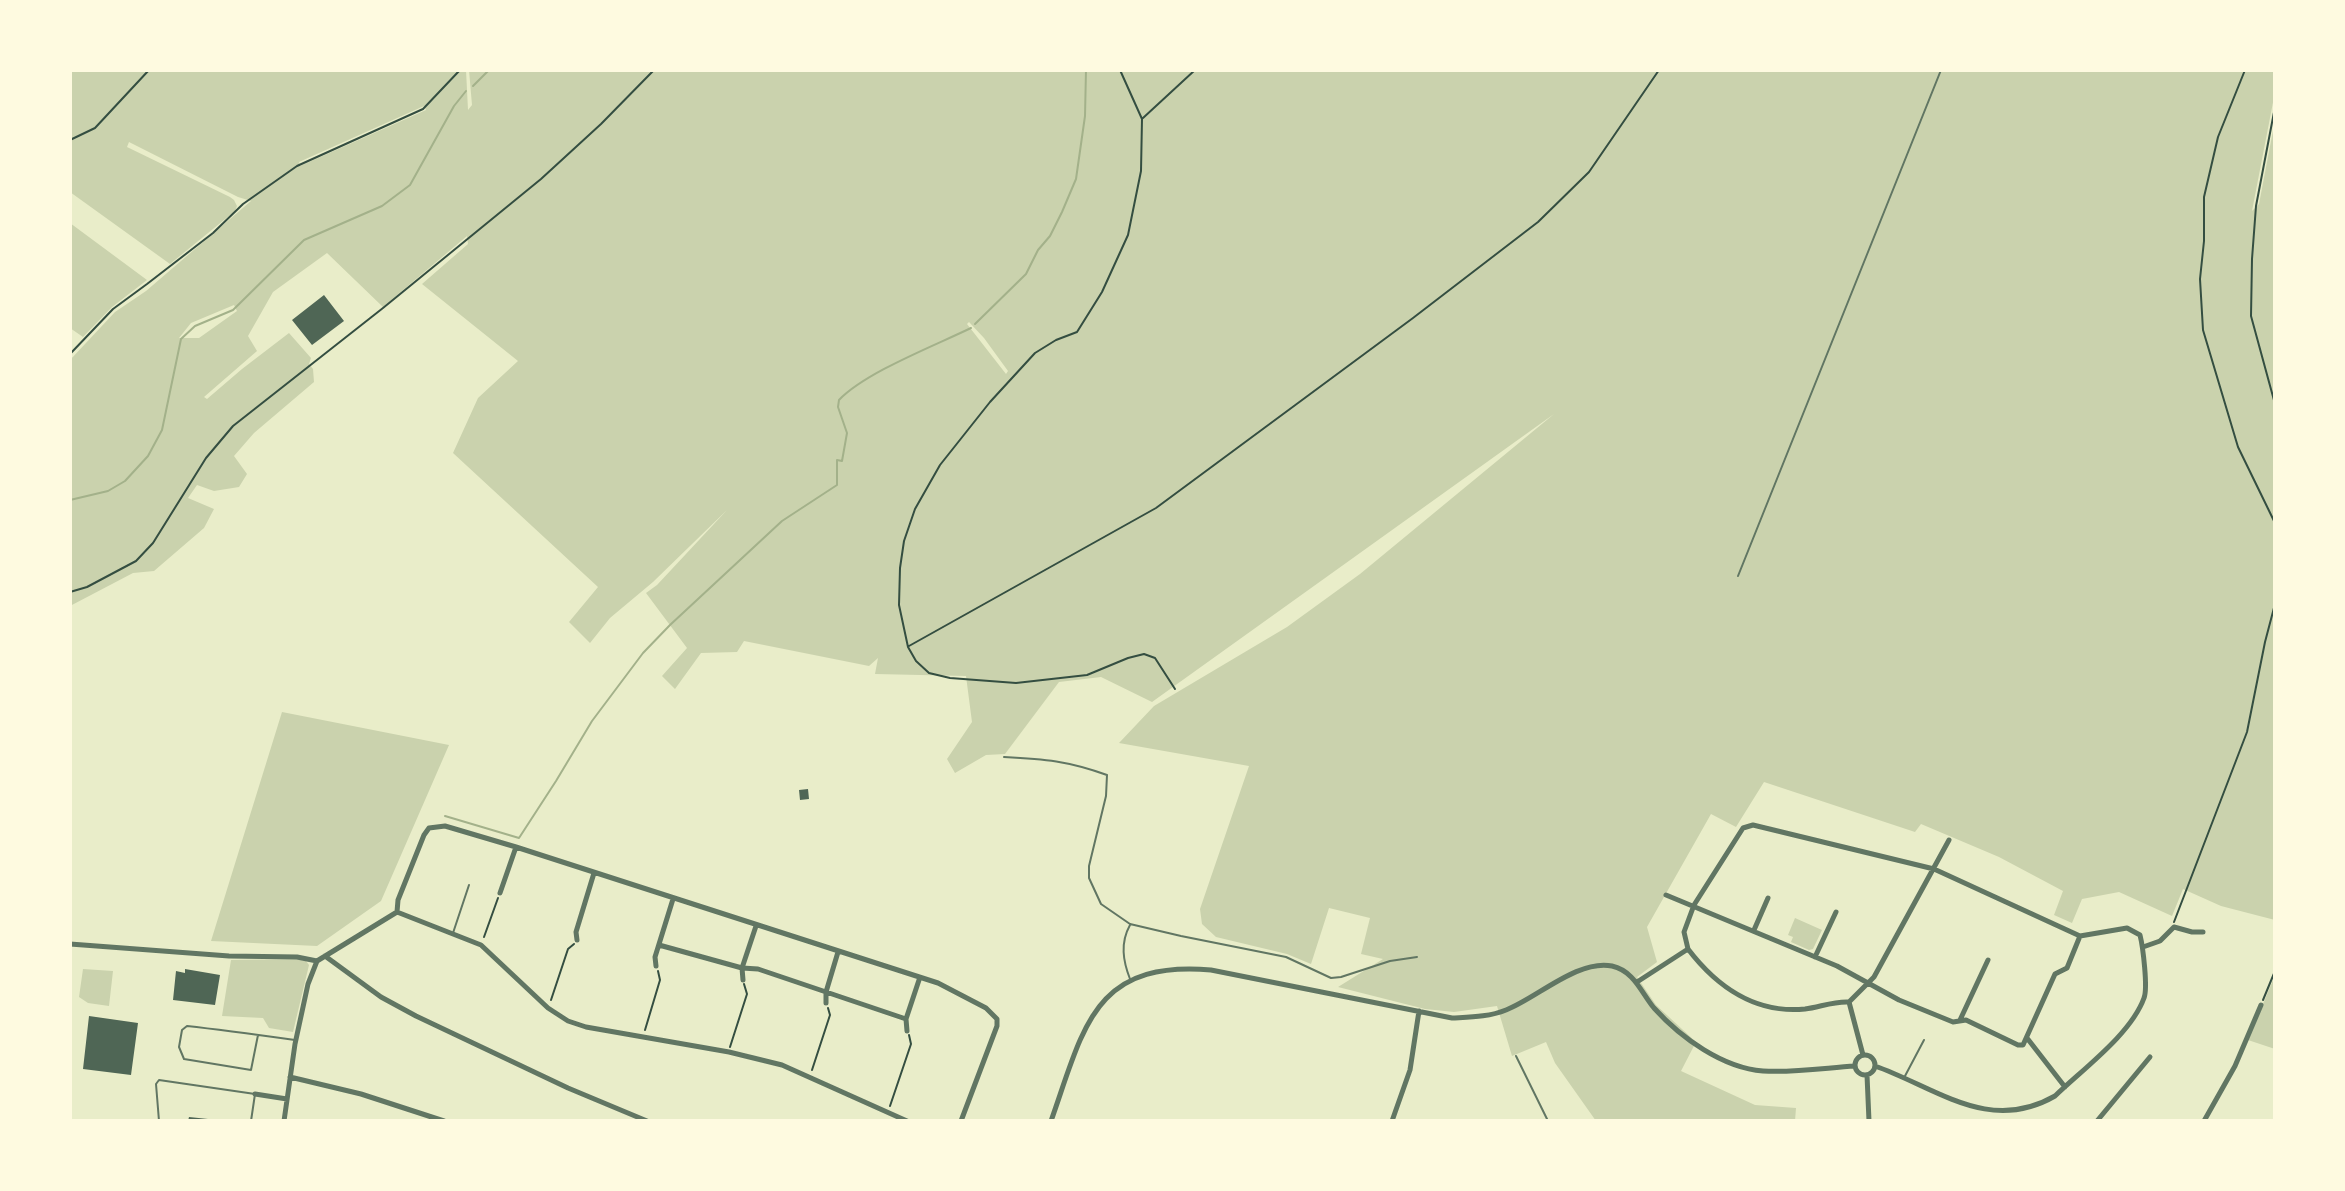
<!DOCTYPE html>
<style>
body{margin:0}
#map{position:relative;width:2345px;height:1191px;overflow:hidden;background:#e9edc9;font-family:"IBM Plex Sans",sans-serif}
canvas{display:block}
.frame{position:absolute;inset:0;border:72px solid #fefae0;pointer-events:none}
</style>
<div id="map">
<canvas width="2345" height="1191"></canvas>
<div class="frame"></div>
</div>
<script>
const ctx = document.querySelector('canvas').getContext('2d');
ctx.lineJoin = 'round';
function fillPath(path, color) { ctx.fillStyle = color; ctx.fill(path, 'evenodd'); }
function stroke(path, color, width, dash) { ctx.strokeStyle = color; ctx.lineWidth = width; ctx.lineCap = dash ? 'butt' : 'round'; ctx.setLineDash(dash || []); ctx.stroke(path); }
fillPath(new Path2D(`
 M70 70H466L468 110 472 105 469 70H2275V92L2252 211 2259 204 2275 120V920L2221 906 2183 889 2172 916 2119 892 2082 899 2072 923 2054 915 2063 891 1999 857 1921 824 1915 832 1764 782 1736 827 1711 814 1647 927 1657 962 1637 977 1656 1005 1696 1042 1681 1071 1755 1105 1796 1108 1795 1121H1596L1555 1063 1546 1042 1512 1056 1497 1006 1454 1012 1425 1009 1338 987 1383 959 1361 954 1370 918 1329 908 1311 964 1287 954 1216 937 1202 924 1200 909 1249 766 1119 743 1154 706 1287 627 1360 574 1554 414 1152 702 1101 677 1059 682 1005 754 986 755 955 773 947 759 972 722 966 676 875 674 878 658 869 666 744 641 737 652 701 653 675 689 662 676 687 648 646 593 657 585 727 510 653 582 610 618 590 643 569 622 598 587 453 453 478 398 518 361 422 284 468 244 467 236 383 307 327 253 273 292 248 336 257 351 204 397 207 399 242 369 289 333 311 358 309 364 313 369 314 382 254 433 234 456 247 474 239 487 214 491 197 485 188 498 214 509 204 528 154 571 133 573 70 606V360L115 312 146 291 251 201 238 197 129 142 127 147 230 197 234 200 237 206 235 211 170 264 70 192ZM424 106 426 110 300 166 299 162ZM234 305 237 311 199 338H179L191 323ZM969 322 984 338 1008 371 1006 374 967 324Z
 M70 223 147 280 112 307 83 337 70 328Z
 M282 712 449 745 381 901 317 946 211 941Z
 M1795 918 1822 930 1813 949 1809 950 1791 942 1793 937 1788 935Z
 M297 959 306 961 309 965 293 1032 269 1028 263 1018 222 1016 231 960Z
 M83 969 113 971 109 1006 88 1003 79 997Z
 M2275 975V1049L2248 1040Z`), '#cad2ad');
stroke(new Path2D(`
 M473 86 489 70
 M975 324 1026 274 1038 250 1050 236 1062 212 1076 179 1085 116 1086 70
 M70 500 108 491 125 481 148 456 162 430 181 339 195 326 233 310 304 240 382 206 410 185 454 106 466 91
 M445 816 519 838 556 781 592 721 643 653 670 625 782 521 837 485V460L842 461 847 433 838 407 839 400C866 372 934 346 971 328`), '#a3b18a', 2);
fillPath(new Path2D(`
 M324 295 344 321 312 345 292 320Z
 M808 789 809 799 800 800 799 790Z
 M185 969 220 975 215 1005 173 1000 176 971 185 973Z
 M89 1016 138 1023 131 1075 83 1069Z
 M189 1117 208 1119V1121H188Z`), '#4f6655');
stroke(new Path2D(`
 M1120 70 1142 119 1141 171 1128 235 1102 292 1077 332 1056 340 1035 353 990 402 940 465 915 509 904 541 900 568 899 605 908 647 916 661 929 673 950 678 1016 683 1087 675 1128 658 1144 654 1155 658 1175 689
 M2245 70 2218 137 2204 197V241L2200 279 2203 330 2238 447 2275 523
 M2275 107 2256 206 2252 259 2251 316 2275 404
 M1143 118 1195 70
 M70 140 95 128 149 70
 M70 354 113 309 147 284 213 233 243 204 297 166 423 109 460 70
 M70 592 87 587 136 561 153 543 206 458 233 426 383 308 541 179 601 124 654 70
 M909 646 1156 508 1413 318 1538 222 1589 172 1659 70
 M2174 922 2247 732 2265 642 2275 604
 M484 937 498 898
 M551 1000 568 949 574 944
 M2263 1000 2275 971
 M645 1030 660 980 658 971
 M730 1047 747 994 744 984
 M812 1070 830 1015 828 1008
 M890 1106 911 1044 909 1035`), '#344e41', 2);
stroke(new Path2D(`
 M1738 576 1941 70
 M1004 757C1045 759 1068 761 1107 775L1106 796 1089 866V878L1101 904 1130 924 1181 936 1286 957 1331 978 1341 977 1390 961 1417 957
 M1130 925C1120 943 1123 961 1130 979
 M453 933 469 885
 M258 1035 251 1070 184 1059 179 1047 182 1030 187 1026C223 1030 259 1035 295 1040
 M1516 1056 1548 1121
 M1905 1076 1924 1040
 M159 1121 156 1084 159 1080 255 1094 251 1121`), '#617663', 2);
stroke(new Path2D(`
 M500 893 516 847
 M1666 895 1837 966 1899 1000 1953 1022 1966 1020 2018 1045H2023L2055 974 2067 968 2080 936
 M397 912 398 900 424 835 429 828 445 826 516 847 938 983 986 1008 997 1019V1026L961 1121
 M397 912 481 945 548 1008 568 1021 586 1027 729 1052 782 1065 907 1121
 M1754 930 1768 898
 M577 940 576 932 594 873
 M70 944 229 956 297 957 317 961
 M659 945 742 968 758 969 906 1019
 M2143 947 2160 941 2174 927 2192 932H2203
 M1688 949C1717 987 1756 1014 1805 1009 1820 1007 1834 1001 1849 1002
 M325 956 381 997 416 1016 568 1088 647 1121
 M1815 957 1836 912
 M656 966 655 957 673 899
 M743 980 742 968 756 926
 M1637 982 1688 949 1684 932 1694 905 1743 828 1753 825 1934 869 2080 936 2127 928 2140 935C2143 947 2148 988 2144 998 2131 1034 2083 1069 2055 1096 1989 1134 1937 1088 1875 1066
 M826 1003V992L838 952
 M1960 1020 1988 960
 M907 1031 906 1019 920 977
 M2027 1038 2065 1087
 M1863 1055 1849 1002 1874 977 1949 840
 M1855 1065a10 10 0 1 1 20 0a10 10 0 1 1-20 0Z
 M1867 1075 1869 1121
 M290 1077 361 1094 444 1121
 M255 1094 287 1099
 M284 1121 295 1044 308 984 317 961 397 912
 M1051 1121C1084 1028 1093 960 1211 970L1452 1018C1470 1017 1489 1017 1506 1010 1537 998 1578 959 1612 966 1634 971 1641 992 1654 1008 1681 1038 1723 1068 1763 1071 1793 1073 1825 1068 1855 1066
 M1392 1121 1410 1070 1419 1011
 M2097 1121 2150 1057
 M2204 1121 2235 1066 2261 1005`), '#617663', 5);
</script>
